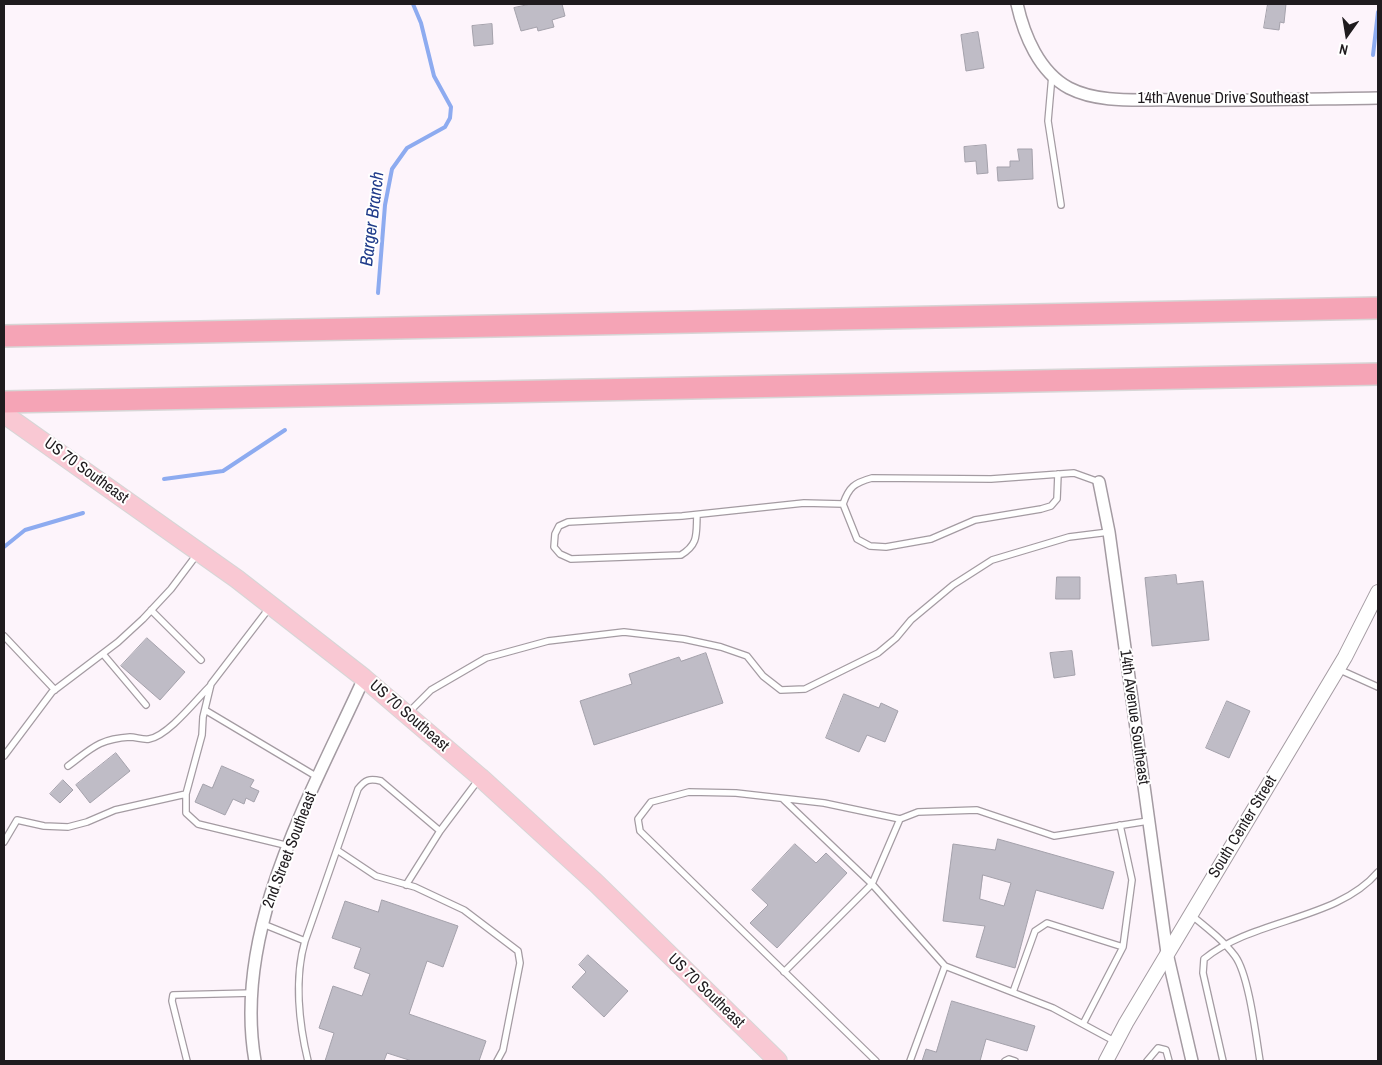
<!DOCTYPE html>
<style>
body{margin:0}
#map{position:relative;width:1382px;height:1065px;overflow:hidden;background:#fdf4fb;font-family:"Archivo Narrow",sans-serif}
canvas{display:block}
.frame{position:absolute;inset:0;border:5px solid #1f1b1e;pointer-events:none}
.north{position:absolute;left:1322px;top:10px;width:50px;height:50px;-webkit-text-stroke:4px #fff;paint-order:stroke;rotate:193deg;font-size:14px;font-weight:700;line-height:20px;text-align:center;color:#1f1b1e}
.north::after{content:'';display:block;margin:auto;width:18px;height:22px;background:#1f1b1e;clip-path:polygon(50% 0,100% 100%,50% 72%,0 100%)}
</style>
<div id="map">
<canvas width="1382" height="1065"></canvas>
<div class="frame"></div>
<div class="north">N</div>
</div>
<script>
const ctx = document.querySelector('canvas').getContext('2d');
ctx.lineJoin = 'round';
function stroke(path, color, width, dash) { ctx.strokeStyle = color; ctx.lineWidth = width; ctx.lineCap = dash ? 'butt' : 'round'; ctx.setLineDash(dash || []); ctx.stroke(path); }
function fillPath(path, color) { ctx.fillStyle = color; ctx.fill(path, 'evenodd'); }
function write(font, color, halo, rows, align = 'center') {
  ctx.font = font + ' "Archivo Narrow",sans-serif'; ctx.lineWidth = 4; ctx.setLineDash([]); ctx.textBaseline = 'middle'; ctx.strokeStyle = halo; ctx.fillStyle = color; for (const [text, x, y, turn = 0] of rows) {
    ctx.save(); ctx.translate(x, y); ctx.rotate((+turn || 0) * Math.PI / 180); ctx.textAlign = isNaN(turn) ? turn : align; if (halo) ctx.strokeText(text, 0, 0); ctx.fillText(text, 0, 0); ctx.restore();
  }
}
stroke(new Path2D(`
 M1373 55 1378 12
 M378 293 385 205 392 169 407 148 445 127 450 118 451 107 434 76 421 23 413 4
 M164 479 223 471 285 430
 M4 547 25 530 83 513`), '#8dabf0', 4);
const building = new Path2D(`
 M531 4H562L565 16 552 20 554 27 538 31 537 27 521 31 514 8Z
 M1268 4H1286L1284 23 1280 22 1279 30 1264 28Z
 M492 24 493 44 474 46 472 26Z
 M978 32 984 68 966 71 961 35Z
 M986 145 988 173 977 174 976 161 965 162 964 147Z
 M1018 149H1032L1033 179 998 181 997 167H1010V161H1019Z
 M1176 575 1177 584 1203 581 1209 640 1152 646 1145 578Z
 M1057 577H1080V599H1056Z
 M147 638 185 672 160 700 121 666Z
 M1072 651 1075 675 1054 678 1050 653Z
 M706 653 723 703 594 745 580 701 632 684 629 674 679 657 681 661Z
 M844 694 879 708 881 703 898 711 885 742 867 735 859 752 826 738Z
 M1227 701 1250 711 1229 758 1206 748Z
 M116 753 130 771 90 803 76 785Z
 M222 766 254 780 250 787 259 791 254 802 246 798 244 804 233 799 225 815 195 802 203 784 212 788Z
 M63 780 73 790 60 803 50 794Z
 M998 839 1114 872 1103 909 1036 890 1015 968 976 957 985 926 943 921 953 844 995 850ZM983 875 1011 883 1004 906 980 899Z
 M795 844 816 863 826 853 847 873 777 948 750 923 768 905 752 890Z
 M382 900 458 926 443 967 427 961 409 1014 486 1041 479 1061H412L387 1053 384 1061H325L334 1033 319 1028 333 986 362 996 370 974 354 968 361 948 332 938 345 901 378 912Z
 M588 955 628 991 604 1017 572 987 586 972 579 965Z
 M952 1001 1035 1026 1027 1051 986 1039 980 1061H922L926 1049 936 1052Z`);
fillPath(building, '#bfbcc6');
stroke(building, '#a4a1ab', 1);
const service = new Path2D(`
 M1052 75 1048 121 1061 205
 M1058 474 1057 499 1051 506 1041 509 975 520 931 539 886 547 870 546 857 539 843 504C849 487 854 483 872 478L991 479 1074 473 1099 482
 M697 515C696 534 699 544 681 555L571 559 560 554 554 547 555 534 559 526 568 522 682 516 804 503 843 504
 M151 610 201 660
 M4 636 55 690
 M103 654 146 705
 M1338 669 1378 687
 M205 710 319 778
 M408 713 431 690 486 658 548 641 624 632 684 639 721 647 747 656 763 676 781 690 805 689 878 653 896 638 911 620 953 585 992 560 1069 537 1109 532
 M4 756 52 692 118 642 143 619 171 589 198 553
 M68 766C92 748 99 739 130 737 136 737 143 740 149 739 168 736 196 700 210 686
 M186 794V813L198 824 289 846
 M783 799 872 884 784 972
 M900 819 872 884 945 966 1053 1008 1116 1042
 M4 842 17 820 44 826 68 827 87 822 115 810 186 794 202 735 203 717 211 684 270 607
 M337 850 376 876 415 887 464 910 518 951 520 963 503 1050 497 1061
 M406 885 440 831
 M1190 914C1206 927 1223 940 1235 956 1249 975 1256 1037 1260 1061
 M263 924 305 941 358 789C365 780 369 778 381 781L440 831 479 779
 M305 941C294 978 299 1024 308 1061
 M1013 992 1035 931 1047 923 1123 947
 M1083 1024 1123 947 1132 880 1120 825
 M187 1061 172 1001 173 995 253 993
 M876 1061 640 831 638 819 651 802 689 792 736 793 824 803 900 819 918 812 977 810 1054 836 1148 821
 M910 1061 945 966
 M1005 1061 1009 1059 1015 1061
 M1147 1061 1158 1048 1166 1050 1169 1061
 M1223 1061 1203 973 1204 959C1254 918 1336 921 1378 872`);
const minor = new Path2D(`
 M1017 4C1024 35 1039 72 1069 88 1100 104 1141 99 1174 100 1242 101 1310 99 1378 98
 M1099 482 1109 532 1167 953 1192 1061
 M255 1061C232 929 311 795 364 678`);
const tertiary = new Path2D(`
 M1106 1061 1126 1023 1345 657 1378 592`);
const primary = new Path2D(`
 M4 414 237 579 364 678 480 777 596 883 778 1061`);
const motorway = new Path2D(`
 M4 336 1378 308
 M4 402 1378 374`);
stroke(service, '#a49ba2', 8);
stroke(minor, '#a49ba2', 14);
stroke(tertiary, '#a49ba2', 16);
stroke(primary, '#d7d6d6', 20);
stroke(motorway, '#d7d6d6', 24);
stroke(service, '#fff', 5.5);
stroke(minor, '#fff', 11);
stroke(tertiary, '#fff', 14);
stroke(primary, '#f9c8d3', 18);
stroke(motorway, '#f5a4b6', 21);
write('16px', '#1f1b1e', '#fff', [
 ["14th Avenue Drive Southeast",1223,99],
 ["US 70 Southeast",86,471,36],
 ["US 70 Southeast",409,716,41],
 ["14th Avenue Southeast",1134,717,82],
 ["South Center Street",1243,827,-59],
 ["2nd Street Southeast",290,850,-69],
 ["US 70 Southeast",706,991,44]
]);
write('italic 18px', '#203b8a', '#fff', [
 ["Barger Branch",373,219,-83]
]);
</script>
